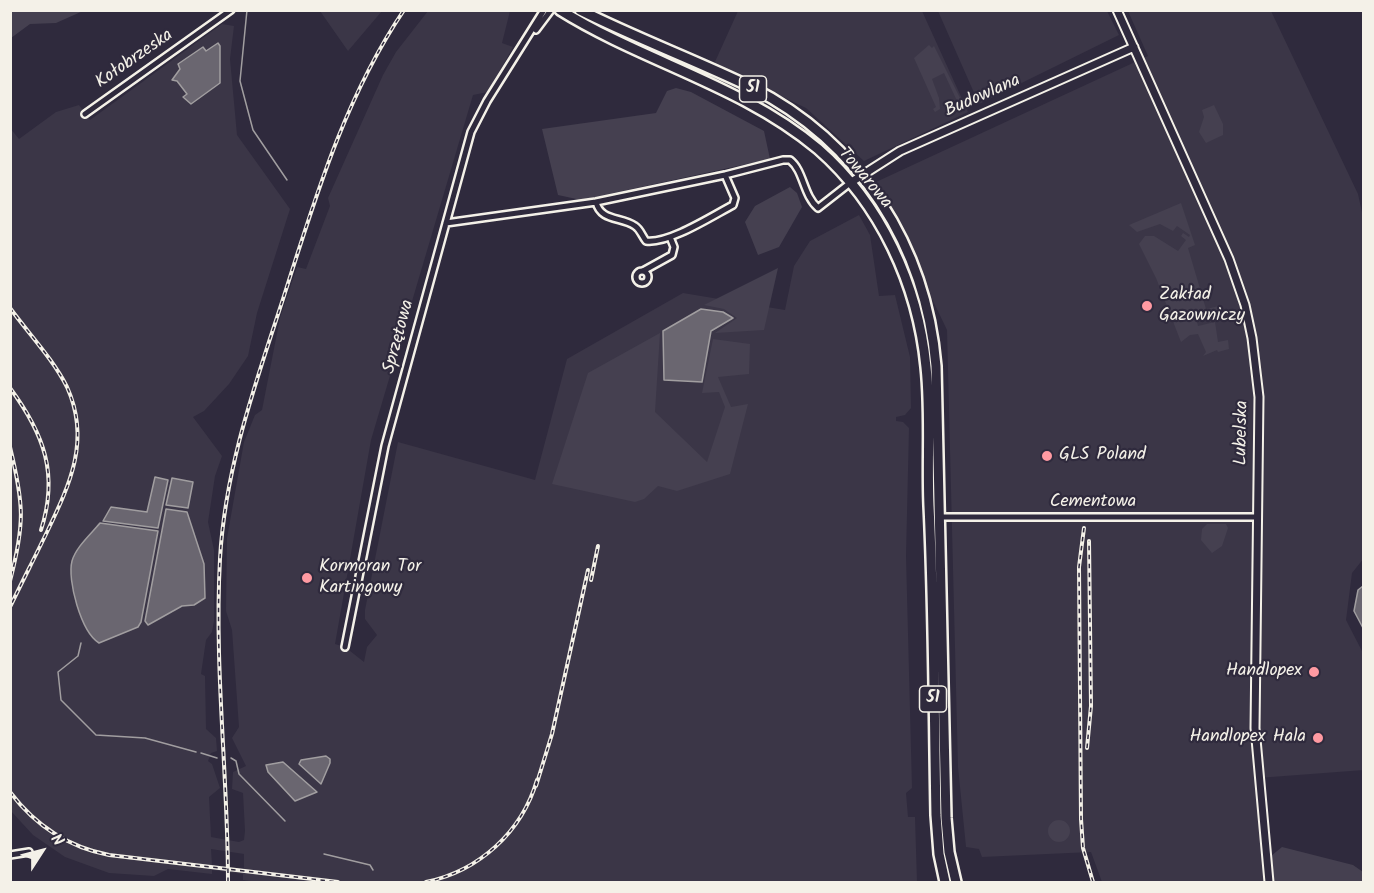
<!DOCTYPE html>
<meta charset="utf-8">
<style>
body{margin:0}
#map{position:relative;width:1374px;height:893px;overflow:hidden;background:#2f2a3d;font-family:Kalam,sans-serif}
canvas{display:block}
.frame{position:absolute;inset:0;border:12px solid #f4f1e8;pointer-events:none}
.north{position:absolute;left:12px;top:821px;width:60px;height:60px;-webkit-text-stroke:4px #2f2a3d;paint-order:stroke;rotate:54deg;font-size:16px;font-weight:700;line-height:24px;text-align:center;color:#f4f1e8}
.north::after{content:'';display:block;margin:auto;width:21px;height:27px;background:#f4f1e8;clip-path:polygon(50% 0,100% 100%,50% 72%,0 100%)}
</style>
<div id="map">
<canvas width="1374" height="893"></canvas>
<div class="frame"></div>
<div class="north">N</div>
</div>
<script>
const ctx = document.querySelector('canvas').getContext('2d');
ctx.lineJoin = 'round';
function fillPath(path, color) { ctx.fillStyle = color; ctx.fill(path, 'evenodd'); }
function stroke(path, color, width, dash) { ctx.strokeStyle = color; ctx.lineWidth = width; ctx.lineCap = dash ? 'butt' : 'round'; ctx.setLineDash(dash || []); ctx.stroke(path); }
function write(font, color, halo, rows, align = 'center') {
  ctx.font = font + ' Kalam,sans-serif'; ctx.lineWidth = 4.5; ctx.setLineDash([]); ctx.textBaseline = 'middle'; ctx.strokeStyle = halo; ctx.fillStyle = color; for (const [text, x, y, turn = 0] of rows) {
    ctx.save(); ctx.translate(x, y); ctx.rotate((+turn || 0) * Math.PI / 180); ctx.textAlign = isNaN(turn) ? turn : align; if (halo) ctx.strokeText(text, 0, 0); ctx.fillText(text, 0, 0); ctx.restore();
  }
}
fillPath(new Path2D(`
 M320 11H382L348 51Z
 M428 11H510L502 43 513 47 488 92 473 95 371 440 335 644 345 647 364 662 367 647 377 635 365 619V610L398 442 535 480 567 359 683 293 785 310 794 266 810 241 859 215 870 235 879 296 895 295 910 357 911 408 905 415 896 417V421L903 422 909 428 906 556 912 788 906 793 908 817H915L917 882H258L243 880V874L212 870V874L168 869 154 876 109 873 65 857 33 835 10 810V128L19 139 56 112 79 105 90 120 222 24 234 26 230 59 237 135 290 209 257 313 248 356 229 384 204 411 193 417 222 456 215 476 208 522 214 550V621L212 632 206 640 201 674 205 676 206 729 216 738 217 751 211 753 208 761 212 764 220 788 209 797 211 837 239 842 244 840 245 831 243 793 232 789 233 772 246 766 232 738 239 727 232 630 226 611 227 538 244 442 255 415 262 410 280 318 297 267 306 269 330 206 328 198 383 75 396 52ZM211 849 244 854V869L212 865Z
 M738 11H922L968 112 864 161 806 108 714 64Z
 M938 11H1107L1119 35 979 104Z
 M1128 11H1271L1358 194 1363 217 1364 558 1352 573 1346 620 1363 653 1364 770 1258 778 1266 882H1102L1091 852 982 857 979 849 966 847 958 767 947 330 876 182 1148 56Z`), '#3b3647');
fillPath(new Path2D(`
 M11 10H83V11L56 23 30 24 11 38Z
 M929 45 932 48 934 46 962 102 958 103 944 73 932 79 939 98 940 109 935 112 933 109 936 107 914 58Z
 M676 88 691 92 764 131 770 159 581 200 558 195 542 129 656 113 667 91Z
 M1214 105 1223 124V135L1206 143 1199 132 1204 117 1202 110Z
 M790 187 797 193 802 207 779 247 758 255 745 222 755 206Z
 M1181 203 1195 245 1188 248 1206 309 1219 306 1221 311 1196 317 1198 326 1215 322 1218 342 1228 340 1229 349 1218 352 1217 350 1203 356 1206 352 1198 334 1190 335 1181 342 1156 278 1139 244 1145 236H1154L1178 251 1186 240 1181 236 1183 233 1189 237 1190 235 1177 226 1173 231 1160 224 1137 232 1129 225Z
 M778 268 764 330 715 333 737 318 724 309 704 305Z
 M660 333 655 412 707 462 725 407 719 392 702 393 713 339 750 344 749 374 718 377 731 407 748 404 730 474 677 491 658 486 644 499 635 502 552 484 588 373Z
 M1207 524H1226L1228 528 1222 546 1212 553 1201 540 1202 529Z
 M1048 831a11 11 0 1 1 22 0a11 11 0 1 1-22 0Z
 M1282 847 1353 865 1363 872V882H1274L1271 856Z`), '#454050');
const water = new Path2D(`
 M218 43 220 46V83L191 104 183 97 187 94 177 81 172 80 180 69 178 64 203 47 206 51Z
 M701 309 723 312 733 318 711 331 702 382 664 380 663 331Z
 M155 477 168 480 158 528 103 521 111 507 147 512Z
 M172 478 193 482 188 508 166 505Z
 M166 509 187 512 204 564 205 598 194 605 182 606 148 625 145 621Z
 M100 523 158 531 141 622 138 627 99 643C81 632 67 580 72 561 76 547 91 534 100 523Z
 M1363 586V628L1354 611 1358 590Z
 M326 756 330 759V763L321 784 299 764 301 760Z
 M283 762 317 792 295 801 268 772 266 765Z`);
fillPath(water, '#6a6670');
stroke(water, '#a19ea0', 1.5);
stroke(new Path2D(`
 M247 10 240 81 253 130 287 180
 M81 643 78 656 58 672 61 700 96 735 145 738 196 752
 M201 753 217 758
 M231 758 236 761 239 774 285 821
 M324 854 370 865 373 870`), '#a19ea0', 1.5);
const minor = new Path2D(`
 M536 30 551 10
 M85 114 231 10
 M596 202C601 222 621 216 635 226 640 229 642 236 646 241 669 244 712 216 733 205L735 198 725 175
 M446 223 596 202 725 175 783 160H790C804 171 803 195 818 208L850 183
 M636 277a6 6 0 1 1 12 0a6 6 0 1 1-12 0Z
 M643 271 672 255 674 247 670 237
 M938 517H1257
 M345 647 385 446 471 132 487 101 544 10
 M10 855 29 852`);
const tertiary = new Path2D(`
 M1117 10 1229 259 1245 305 1252 338 1259 397 1255 728 1269 882
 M850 183 900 151 1134 47`);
const primary = new Path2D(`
 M560 10C643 62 742 85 818 149 881 204 918 285 926 367 931 413 927 460 929 506 934 609 934 712 936 815L939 854 945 882
 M580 10C636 38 695 60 751 87 860 142 926 246 936 366L946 818 949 852 956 882`);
stroke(minor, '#f4f1e8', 10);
stroke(tertiary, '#f4f1e8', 11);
stroke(primary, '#f4f1e8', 14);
stroke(minor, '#2f2a3d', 5);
stroke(tertiary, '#2f2a3d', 7);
stroke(primary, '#2f2a3d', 9);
const rail = new Path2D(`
 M10 308C29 334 53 359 67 387 91 440 70 484 47 532 35 557 22 582 10 607
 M10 388C44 434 59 474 41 530
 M10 447C24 505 25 523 10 581
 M1084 528 1079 567 1081 819 1083 848 1093 882
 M591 580 598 546
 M1087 748 1091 706 1089 541
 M536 786 552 734 588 570
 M10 792C35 825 68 847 109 855L338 882
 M228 882C228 775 214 667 220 559 225 468 255 385 283 299 315 199 344 99 404 10
 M426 882C479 871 522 832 537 780`);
stroke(rail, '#f4f1e8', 4);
stroke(rail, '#2f2a3d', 1.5, [4.5]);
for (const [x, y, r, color] of [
 [1147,306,6,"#ff9aa2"],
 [1047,456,6,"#ff9aa2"],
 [307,578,6,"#ff9aa2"],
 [1314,672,6,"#ff9aa2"],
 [1318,738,6,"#ff9aa2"]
]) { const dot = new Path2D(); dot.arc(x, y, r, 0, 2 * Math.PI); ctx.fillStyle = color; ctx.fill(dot); stroke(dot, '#2f2a3d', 2); }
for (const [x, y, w] of [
 [753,89,27],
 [933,699,27]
]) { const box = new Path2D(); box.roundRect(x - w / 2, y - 13, w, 26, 4.5); ctx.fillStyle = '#2f2a3d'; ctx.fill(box); stroke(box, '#f4f1e8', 1.5); }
write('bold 16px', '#f4f1e8', null, [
 ["51",753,89],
 ["51",933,699]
]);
write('18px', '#f4f1e8', '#2f2a3d', [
 ["Kołobrzeska",135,60,-35],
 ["Budowlana",983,97,-24],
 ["Towarowa",864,179,50],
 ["Sprzętowa",400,337,-75],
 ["Lubelska",1243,433,-89],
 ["Cementowa",1093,503]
]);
write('18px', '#f4f1e8', '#2f2a3d', [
 ["Zakład",1159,296],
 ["Gazowniczy",1159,317],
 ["GLS Poland",1059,456],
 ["Kormoran Tor",319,568],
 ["Kartingowy",319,589],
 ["Handlopex",1302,672,"right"],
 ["Handlopex Hala",1306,738,"right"]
], 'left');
</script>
